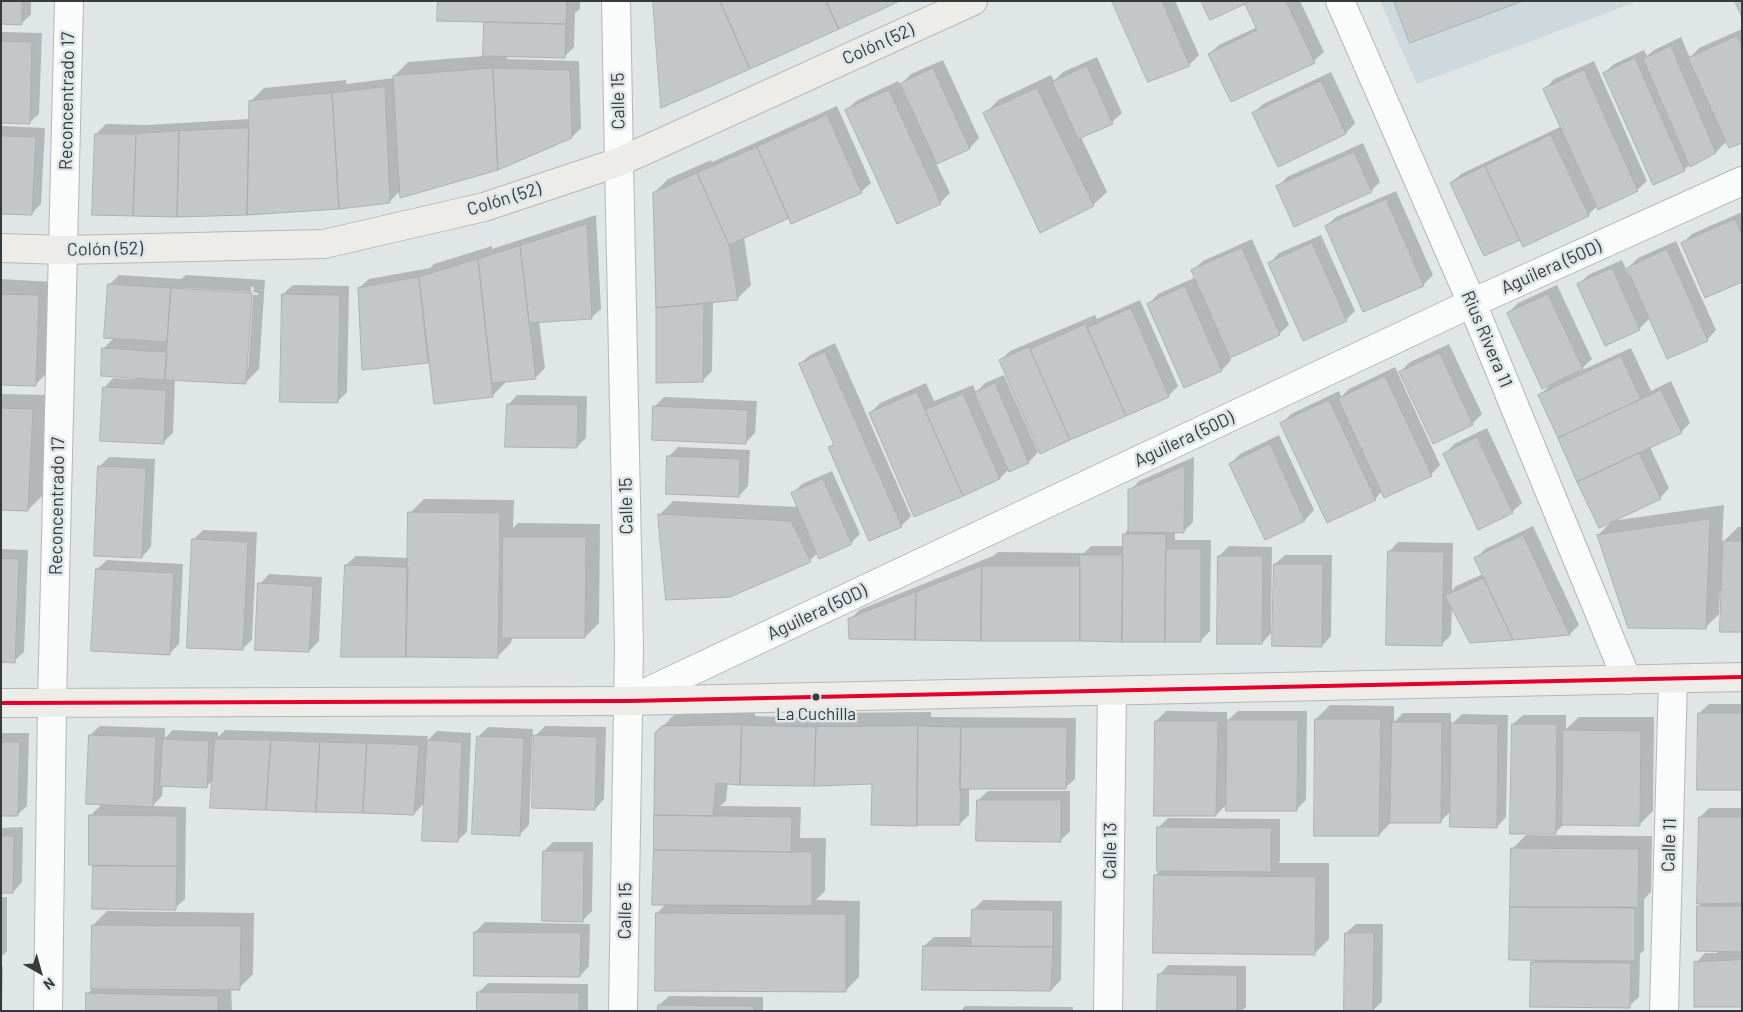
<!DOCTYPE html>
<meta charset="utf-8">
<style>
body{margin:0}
#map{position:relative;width:1743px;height:1012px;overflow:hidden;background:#e0e5e6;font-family:Barlow,sans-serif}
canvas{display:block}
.frame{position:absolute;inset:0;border:2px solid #373a3b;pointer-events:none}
.north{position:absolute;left:15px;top:947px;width:50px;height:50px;-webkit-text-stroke:4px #dde6e9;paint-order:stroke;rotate:142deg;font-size:14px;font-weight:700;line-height:20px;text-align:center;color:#373a3b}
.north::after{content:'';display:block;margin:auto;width:18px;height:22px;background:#373a3b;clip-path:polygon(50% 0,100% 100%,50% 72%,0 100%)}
</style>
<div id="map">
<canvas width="1743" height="1012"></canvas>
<div class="frame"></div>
<div class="north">N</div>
</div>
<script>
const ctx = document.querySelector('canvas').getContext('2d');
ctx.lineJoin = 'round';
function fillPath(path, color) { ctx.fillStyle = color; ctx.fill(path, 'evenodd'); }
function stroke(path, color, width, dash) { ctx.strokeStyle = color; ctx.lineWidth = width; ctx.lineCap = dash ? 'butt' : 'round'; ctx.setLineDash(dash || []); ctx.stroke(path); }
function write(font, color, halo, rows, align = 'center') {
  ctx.font = font + ' Barlow,sans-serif'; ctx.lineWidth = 5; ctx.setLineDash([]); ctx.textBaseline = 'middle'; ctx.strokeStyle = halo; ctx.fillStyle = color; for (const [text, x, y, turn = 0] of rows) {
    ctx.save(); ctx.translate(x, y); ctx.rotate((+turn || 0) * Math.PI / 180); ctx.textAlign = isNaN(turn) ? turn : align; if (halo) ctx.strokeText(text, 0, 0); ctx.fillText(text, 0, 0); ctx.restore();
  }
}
fillPath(new Path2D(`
 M1380 1H1632L1633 3 1417 84Z`), '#ced9dd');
fillPath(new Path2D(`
 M1 1H31V14L21 24Z
 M439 1H580V9L575 13 574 47 564 57 507 56V59L579 61 581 128 572 137 401 190 389 202 96 134 106 124 146 125 250 119V102L264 88 346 80V84L394 78V76L408 62 484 56 485 21Z
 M1114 1H1175L1199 55 1190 64 1148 81Z
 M1202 1H1300L1324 52 1314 61 1209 54 1219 45 1257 27 1246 2 1210 18Z
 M1742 29V141H1727L1716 152 1690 164 1684 170 1604 73 1614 64 1644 50 1647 56 1654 50 1681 37 1690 58 1699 48Z
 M1 32 42 33 39 114 29 123 1 122Z
 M1097 57 1122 113 1112 122 1081 137 1107 192 1093 205 985 114 998 100 1051 75 1054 81 1063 72Z
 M943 60 979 138 970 148 936 163 950 193 940 203 847 110 856 101 898 81 900 85 911 74Z
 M1594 61 1647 181 1637 190 1597 206 1588 215 1451 183 1461 174 1562 126 1545 89 1554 79Z
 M1331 72 1355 123 1346 133 1278 165 1254 113 1263 104Z
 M837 106 871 183 861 192 789 217 744 237 751 285 737 299 713 301 712 371 702 381 658 308 654 193 668 179 711 160 712 162Z
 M1 126 45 128 41 204 31 214 1 213Z
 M1363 143 1380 182 1371 191 1278 187 1287 177Z
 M1396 191 1433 275 1423 285 1326 226 1336 217Z
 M1742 212V280L1683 243 1692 234Z
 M596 215 601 309 591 318 539 321 545 368 536 377 506 381V382L492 396 430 359 428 361 363 369 359 288 369 279 430 268 434 264 492 246V249Z
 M1321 235 1355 311 1346 320 1270 263 1279 253Z
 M1252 239 1289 325 1279 334 1229 356 1231 360 1222 370 1184 386 1149 304 1158 294 1196 277 1193 270 1203 261Z
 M1676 241 1716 330 1707 340 1650 318 1639 329 1579 284 1588 275 1622 260 1629 275 1631 274 1628 268 1638 258Z
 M119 275 181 279 186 275 265 280 259 369 245 383 175 379 173 433 163 442 104 388 113 378 135 379V377L104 348 114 338 109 285ZM251 287H254L253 292 258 293V295H253L248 370H246L183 290V288L251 292Z
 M1 279 53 282 49 371 35 385 1 383Z
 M293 285 349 286 347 392 337 402 283 294Z
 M1557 285 1592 359 1578 372 1631 348 1651 391 1671 381 1690 423 1681 432 1650 447 1669 488 1660 498 1599 526 1539 396 1552 383 1508 313 1518 303Z
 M1140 300 1178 386 1169 395 1041 452 1001 360 1010 351 1095 315 1097 319Z
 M835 343 911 516 901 526 829 448 835 442 800 364 810 355Z
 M1449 344 1482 414 1472 424 1400 372 1410 362Z
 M1395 367 1440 465 1431 475 1382 491 1375 499 1282 424 1291 414 1339 391 1341 397 1349 389Z
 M1004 375 1038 452 1029 462 1010 471 1009 469 1000 478 915 515 870 413 880 403 926 383 934 401 973 385 976 393 985 383Z
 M1 394 46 395 42 496 28 510 1 509Z
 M517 395 587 396 586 438 577 447 508 405Z
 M664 397 757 401 755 433 746 442 654 407Z
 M1487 428 1522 503 1512 512 1445 454 1454 444Z
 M1279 435 1314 510 1305 520 1265 539 1230 464 1240 454Z
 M678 447 750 450 748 486 739 496 668 457Z
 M109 457 155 459 151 547 142 557 99 467Z
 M1194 457 1193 522 1183 532H1175V540H1211L1210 631 1200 641 850 638V620L859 610 993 556 998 552 1084 553 1091 546H1124V534L1129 529 1130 491 1139 481Z
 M832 471 860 534 851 543 818 553 810 560 659 515 673 501 798 507 792 494 802 484Z
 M424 499 514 500 513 528 518 523 600 524 599 623 585 637H512L511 643 497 657 346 565 356 556 409 558 410 513Z
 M1724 505 1722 543 1738 527H1742V631L1723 591H1720L1719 614 1705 628 1598 535 1612 521Z
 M1533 526 1579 625 1570 634 1470 642 1452 605 1451 635 1441 645 1389 552 1398 542 1453 543 1452 591 1456 586 1483 574 1476 559 1485 549Z
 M203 530 257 532 252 640 242 649 193 540Z
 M1229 546 1272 547 1271 631H1273L1262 643 1219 556Z
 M1 549 28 550 24 652 14 661H1Z
 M1285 555H1332L1331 636 1322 646 1275 564Z
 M107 560 183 564 179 644 169 654 97 569Z
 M269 574 322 577 319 641 309 651 260 584Z
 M1709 704H1742V789L1699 713Z
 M1330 705 1394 706V722L1403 713H1451V725L1462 714 1508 715 1506 817 1497 827 1451 811 1440 822 1392 821 1379 835 1316 719Z
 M755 711V716L827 718 831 713 931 712V717L1076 718 1075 779 1065 788H969V815L959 824 873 783 728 782 726 801 720 806 801 807 800 838H826L825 891 816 900 860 901 859 977 845 991 657 913 667 903 656 733 677 712Z
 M1166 711 1227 712V721L1238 711H1307L1306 800 1296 810 1227 804 1216 815 1156 721Z
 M1523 715H1566V729L1579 717H1654L1653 811 1639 825 1564 824 1555 833 1513 724Z
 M100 726 165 728V738L173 730 218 732V737L225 730 428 736 427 741 437 731 471 733 467 832 457 841 425 802 414 814 213 780 207 786 163 784 162 796 152 806 186 807 185 899 175 908H93L94 864 91 815 103 803 90 735Z
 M545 726 606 727 604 799 595 809 536 735Z
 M488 727 533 729 529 825 519 835 478 737Z
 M1 733H29L27 806 17 815H1Z
 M988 791H1070V831L1060 841 978 800Z
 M1709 808H1742V1005L1696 963 1705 953H1717L1699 906 1702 903 1700 817Z
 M1168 818 1280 819V861L1278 863H1329V939L1315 953 1155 876 1161 869 1158 828Z
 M23 827 22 882 13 892H1V828Z
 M1526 835 1652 836 1651 892 1644 899V950L1640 954 1639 997 1629 1006 1532 962 1536 959 1512 849Z
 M553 842H593L592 911 582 921 544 851Z
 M1 897H7V951L1 957Z
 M983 900 1062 901 1061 980 1051 990 924 946 934 937H973V910Z
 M107 911 254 913 253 974 239 988H231L232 1011H87V994L92 989 93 925Z
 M485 922 590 924 589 966 580 976 475 932Z
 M1356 924H1383L1382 1002 1372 1011 1346 933Z
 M1168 965 1246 966V1007L1242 1011H1158L1159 975Z
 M1 966H3L2 1011H1Z
 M488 983 588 984V1011H478V993Z
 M669 996 763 997V1011H659V1005Z
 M965 1006 1073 1007V1011H961Z`), '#0003');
const building = new Path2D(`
 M1 1H22V25L1 24Z
 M438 1H567L566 24 437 21Z
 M653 1H720L750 69 661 108Z
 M720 1H826L839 29 750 69Z
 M826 1H900L839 29Z
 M1112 1H1162L1190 66 1148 82Z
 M1201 1H1244L1245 4 1210 20Z
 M1250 1H1286L1315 63 1231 102 1208 54 1257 30 1245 4Z
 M1394 1H1523L1410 43Z
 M1735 1H1742V17Z
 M484 22 566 24 565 58 483 56Z
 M1737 36 1742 46V143L1729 148 1688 58Z
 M1 41 32 42 30 124 1 123Z
 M1671 46 1716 153 1690 167 1643 59Z
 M1635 58 1685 171 1653 185 1603 73Z
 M1087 66 1113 124 1078 139 1052 82Z
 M493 68 570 70 572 138 498 170Z
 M493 68 498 170 400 198 393 76Z
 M933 68 970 149 937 164 900 84Z
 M1584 70 1638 191 1598 210 1543 89Z
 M1321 81 1346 134 1278 167 1252 113Z
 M385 87 390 203 339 209 332 93Z
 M1037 88 1094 206 1040 233 983 113Z
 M889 90 941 204 897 224 845 110Z
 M332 93 339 209 247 215 249 101Z
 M827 115 862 193 791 224 757 147Z
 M249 128 247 215 177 217 179 131Z
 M179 131 177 217 133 216 136 134Z
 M95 134H136L133 216 92 215Z
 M1551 135 1589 216 1523 247 1485 166Z
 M1 136 36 137 32 215 1 214Z
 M757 147 789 218 729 245 697 173Z
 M1354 152 1372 192 1294 227 1276 186Z
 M1485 166 1520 240 1484 256 1450 183Z
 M697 173 729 245 738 300 656 308 653 193Z
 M1386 199 1424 286 1363 312 1325 226Z
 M1735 219 1742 234V282L1705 298 1681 243Z
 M587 224 592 319 529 323 520 246Z
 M1312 243 1347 321 1303 341 1268 263Z
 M520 246 536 379 492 383 478 259Z
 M1242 248 1280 335 1230 358 1191 270Z
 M1667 249 1708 341 1667 359 1627 268Z
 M478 259 493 397 434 404 419 277Z
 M1612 268 1640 330 1605 346 1577 284Z
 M419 277 428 363 362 370 358 288Z
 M108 284 171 288 167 342 104 338Z
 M1185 286 1222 371 1184 388 1147 304Z
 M171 288 252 293 246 384 165 380Z
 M1 294 39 295 36 386 1 385Z
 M282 294 340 295 338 403 280 402Z
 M1548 294 1583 369 1542 389 1507 313Z
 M704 304 703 382 656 383V308Z
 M1131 308 1169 397 1126 416 1087 328Z
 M1086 324 1126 416 1070 440 1030 349Z
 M1029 347 1070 440 1040 454 999 360Z
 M102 348 167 352 165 380 101 376Z
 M825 352 902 527 869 541 828 447 834 445 799 364Z
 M1440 353 1473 425 1433 444 1399 372Z
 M1621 356 1641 399 1558 438 1538 395Z
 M1385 376 1432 476 1384 498 1338 399Z
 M995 383 1029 463 1009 472 974 393Z
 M103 387 166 390 164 444 100 441Z
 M1661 390 1682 433 1577 482 1558 438Z
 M917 392 963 496 914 517 869 413Z
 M963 394 1000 479 963 496 925 410Z
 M1329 400 1376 500 1327 523 1280 423Z
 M507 404 578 405 577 448 505 447Z
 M653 406 748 410 746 444 652 440Z
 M1 408 33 409 28 511 1 510Z
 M1477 437 1513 513 1478 530 1443 454Z
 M1270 444 1305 521 1265 540 1229 464Z
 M1639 453 1661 499 1599 528 1577 482Z
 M667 456 740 459 739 497 666 494Z
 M98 466 146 468 142 558 94 556Z
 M1185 466 1184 533 1128 532V490Z
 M823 479 852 544 819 559 791 493Z
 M408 512 500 513 498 658 406 657Z
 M658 514 791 521 811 562 730 597 666 600Z
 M1710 519 1706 629 1628 628 1597 535Z
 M1123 534H1166L1165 642H1122Z
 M1523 535 1570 635 1513 640 1474 558Z
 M503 537H586L585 638H502Z
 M192 539 248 542 243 650 187 648Z
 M1723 541H1742V632H1720Z
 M1166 549H1201V642H1165Z
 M1388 551 1444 552 1442 646 1386 645Z
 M1080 555H1123L1122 642 1080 641Z
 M1218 556H1263L1262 644H1217Z
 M1 558 19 559 15 663 1 662Z
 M1274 564H1323L1322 647 1272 646Z
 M345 565 408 567 406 657H341Z
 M982 566 981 641 915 640 916 592Z
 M982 566H1080V641H981Z
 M96 569 174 573 170 655 91 651Z
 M1484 578 1513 640 1470 643 1445 596Z
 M258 583 313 586 309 652 255 650Z
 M916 592 915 640 849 639 848 619Z
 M1698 713H1742V790H1697Z
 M1315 719H1381L1379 836H1314Z
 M1227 720H1298L1297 811H1226Z
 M1155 721H1218L1216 816H1154Z
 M1392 722H1442L1441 823H1390Z
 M1451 723 1498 724 1497 828 1450 827Z
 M1512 724H1557L1556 834H1510Z
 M742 725 816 727 814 786 740 785Z
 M742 725 740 785 716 783 713 816 654 815 655 733 662 726Z
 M918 726 917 826 871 825 872 784 814 786 816 727Z
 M918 726 961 727 960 825H917Z
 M961 727H1067L1066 789H960Z
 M1563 730 1641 731 1640 826 1562 825Z
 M89 735 156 737 153 807 86 804Z
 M534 735 597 737 595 810 532 808Z
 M477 736 524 738 520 836 472 834Z
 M163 739 209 741 207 788 160 786Z
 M215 739 271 740 266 810 210 808Z
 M271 740 320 742 316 812 266 810Z
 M427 740 462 742 458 842 422 841Z
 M1 742H20L18 816H1Z
 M320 742 367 743 363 813 316 812Z
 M367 743 419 745 414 815 363 813Z
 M977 800H1061V842L976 841Z
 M89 815 177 816V866L89 865Z
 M654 815 792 817 791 852 654 850Z
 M1699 817H1742V903L1697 904Z
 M1157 827 1271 828V872L1157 871Z
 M1 836H14L13 893H1Z
 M1511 848 1639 849 1638 908 1510 907Z
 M654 850 812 852V906L652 905Z
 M543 851H584L583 922 542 921Z
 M93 866H177L176 910 92 909Z
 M1154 875 1316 877 1315 955 1153 953Z
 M1697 906H1742V952L1697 951Z
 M1510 907H1635V961L1509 960Z
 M972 909 1053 910V947L971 946Z
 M656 913 846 914V992L655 991Z
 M92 925 241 926 240 990 91 989Z
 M474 932 581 933 580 977 474 976Z
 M1345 933H1374L1373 1011H1344Z
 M923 946 1053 947 1051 991 922 990Z
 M1742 960V1007H1694V962Z
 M1531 962 1631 963 1630 1008 1530 1007Z
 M1158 974 1237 975V1011H1157Z
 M477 992 579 993V1011H477Z
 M86 993 218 996V1011H86Z
 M658 1005 754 1006V1011H658Z`);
fillPath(building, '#c3c7c8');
stroke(building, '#acb0b1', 1);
const minor = new Path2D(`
 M616 1 619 162
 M1340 1 1472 303 1627 680
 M628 701 1472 303 1742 181
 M48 1011 52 703 69 1
 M1108 1011 1112 691
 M1664 1011 1673 679`);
const tertiary = new Path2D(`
 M619 162 629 647 623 1011`);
const secondary = new Path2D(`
 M1 248 63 250 324 244 484 207 619 162 973 1
 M1 703 628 701 1742 677`);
stroke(minor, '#b3b7b8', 30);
stroke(tertiary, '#b3b7b8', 30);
stroke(secondary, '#b3b7b8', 30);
stroke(minor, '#fafbfb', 28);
stroke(tertiary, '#fafbfb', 28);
stroke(secondary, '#edece8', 28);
stroke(new Path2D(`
 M1 703 628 701 1742 677`), '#e4002b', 4);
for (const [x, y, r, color] of [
 [816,697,4.5,"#373a3b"]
]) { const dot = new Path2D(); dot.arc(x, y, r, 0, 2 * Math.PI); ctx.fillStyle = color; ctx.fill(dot); stroke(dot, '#dde6e9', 2); }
write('17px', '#373a3b', '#dde6e9', [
 ["La Cuchilla",816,714]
]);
write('18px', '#373a3b', '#dde6e9', [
 ["Colón (52)",878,44,-24],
 ["Reconcentrado 17",67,101,-89],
 ["Calle 15",618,101,-91],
 ["Colón (52)",504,199,-17],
 ["Colón (52)",105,249,-1],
 ["Aguilera (50D)",1551,267,-24],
 ["Rius Rivera 11",1487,339,67],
 ["Aguilera (50D)",1184,439,-25],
 ["Reconcentrado 17",57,506,-89],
 ["Calle 15",626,506,-91],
 ["Aguilera (50D)",817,612,-25],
 ["Calle 11",1669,845,-88],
 ["Calle 13",1110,851,-89],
 ["Calle 15",625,911,-89]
]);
</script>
